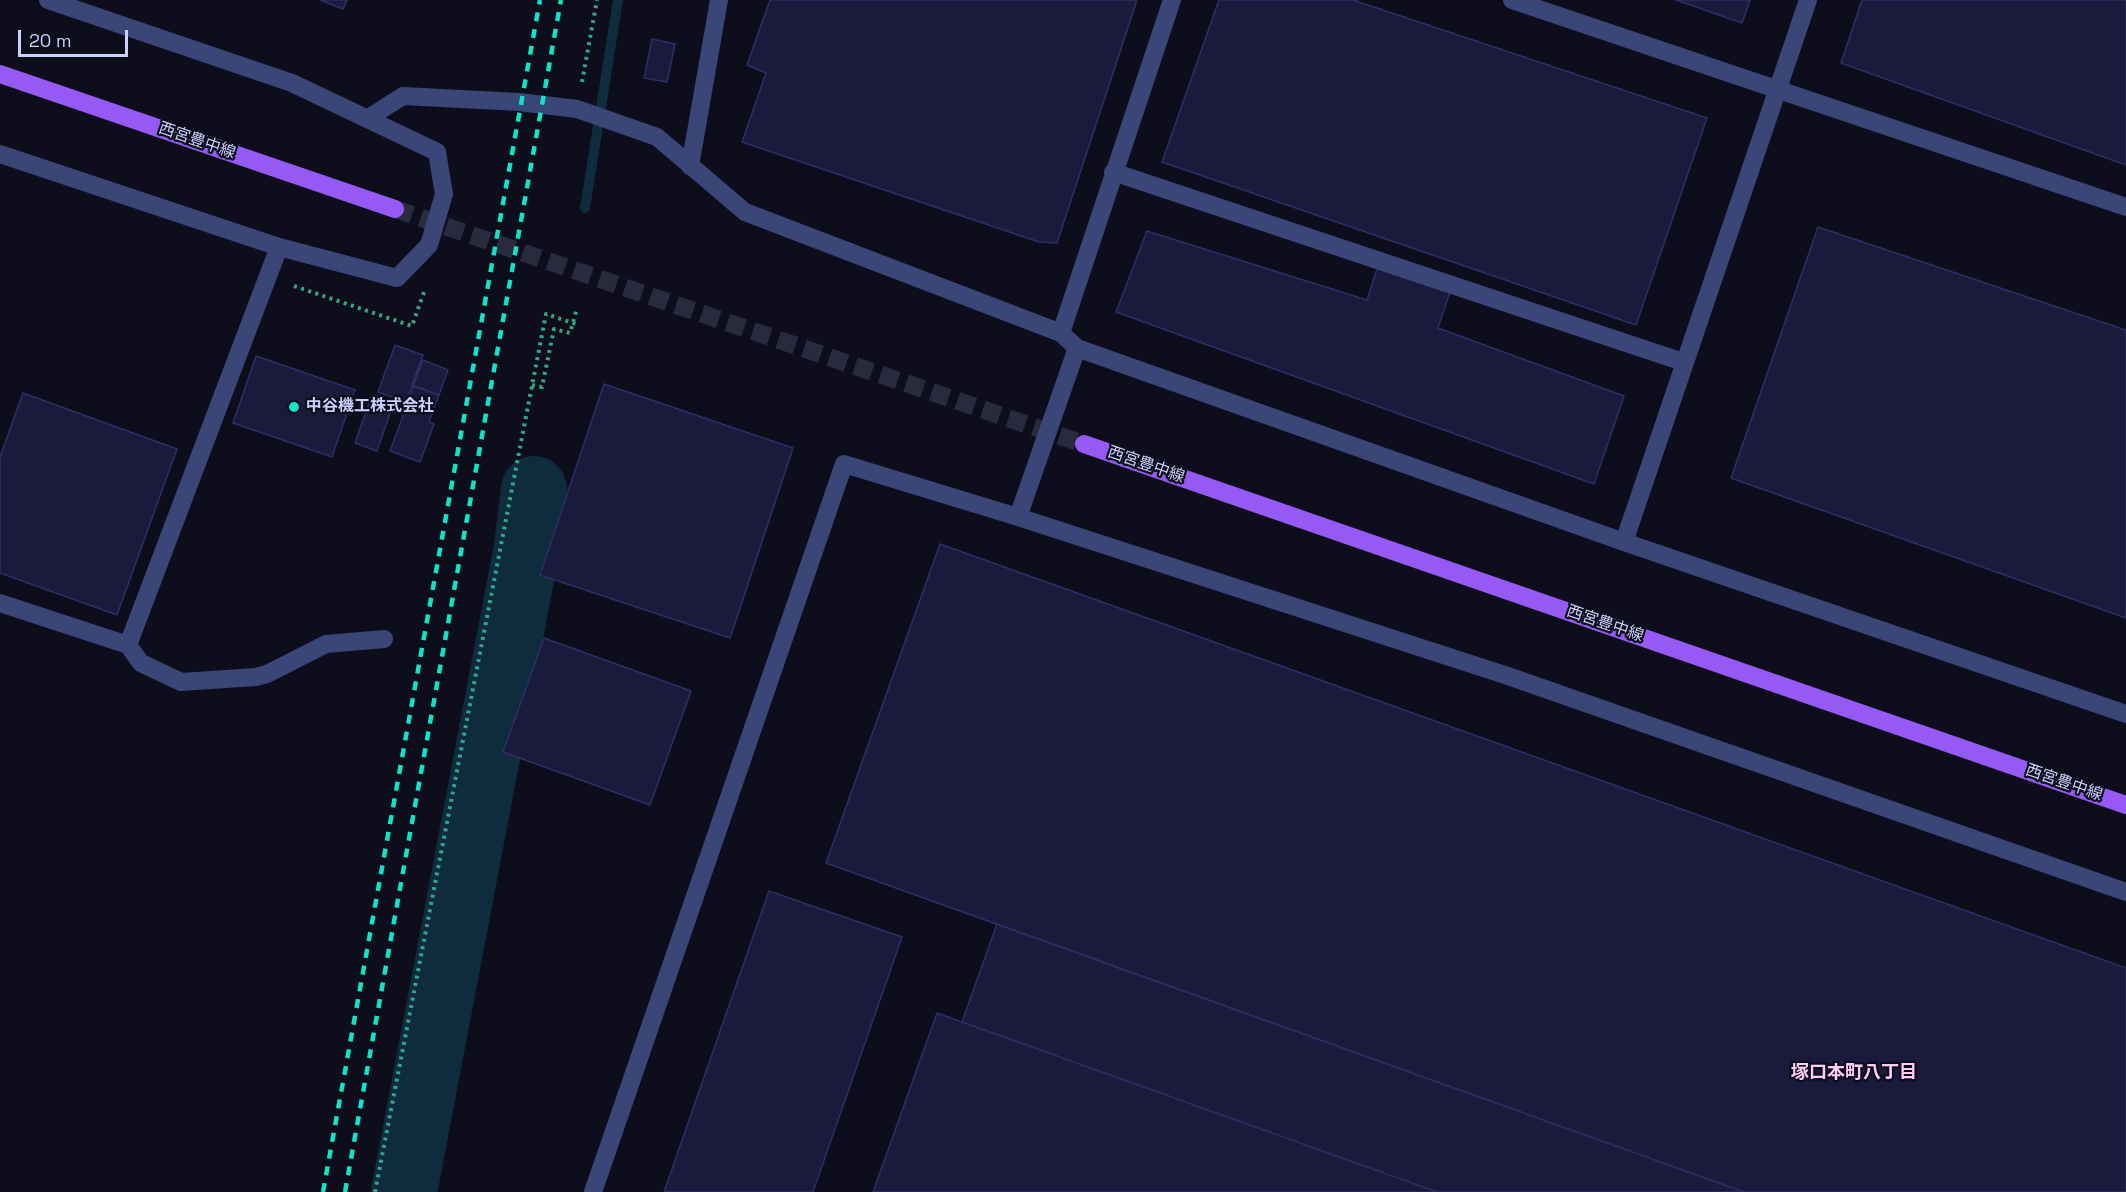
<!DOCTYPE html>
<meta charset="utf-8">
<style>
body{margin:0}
#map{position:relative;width:2126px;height:1192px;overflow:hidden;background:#0d0d1c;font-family:"Space Grotesk",sans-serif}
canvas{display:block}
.scale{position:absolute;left:18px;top:30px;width:110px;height:27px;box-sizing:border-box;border:3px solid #cbd1fc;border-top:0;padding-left:8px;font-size:18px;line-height:21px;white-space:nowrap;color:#cbd1fc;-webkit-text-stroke:4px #0d0d1c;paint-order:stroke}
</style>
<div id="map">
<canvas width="2126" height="1192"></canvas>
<div class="scale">20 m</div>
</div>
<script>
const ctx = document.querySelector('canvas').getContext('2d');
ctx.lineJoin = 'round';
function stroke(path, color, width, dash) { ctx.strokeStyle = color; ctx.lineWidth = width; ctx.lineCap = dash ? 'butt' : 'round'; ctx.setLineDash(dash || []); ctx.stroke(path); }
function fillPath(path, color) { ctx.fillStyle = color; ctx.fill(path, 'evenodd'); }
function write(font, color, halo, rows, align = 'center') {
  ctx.font = font + ' "Space Grotesk","Noto Sans JP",sans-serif'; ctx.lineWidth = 4.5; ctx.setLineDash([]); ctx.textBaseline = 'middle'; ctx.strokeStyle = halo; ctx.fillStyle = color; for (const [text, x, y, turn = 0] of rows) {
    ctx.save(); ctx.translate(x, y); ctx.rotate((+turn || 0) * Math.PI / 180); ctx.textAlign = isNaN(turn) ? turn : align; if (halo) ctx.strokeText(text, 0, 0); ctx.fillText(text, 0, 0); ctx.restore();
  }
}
stroke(new Path2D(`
 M585 208 618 0`), '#0e2c3e', 10);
stroke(new Path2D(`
 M404 1192 527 547 534 489`), '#0e2c3e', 66);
const building = new Path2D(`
 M320 0H347L343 9Z
 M770 0H1137L1057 243 1039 242 742 142 766 73 747 65Z
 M1219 0H1353L1707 118 1636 325 1162 162Z
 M1676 0H1750L1742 23Z
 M1862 0H2126V165L1841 63Z
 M652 39 675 44 667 82 644 78Z
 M1818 227 2126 330V618L1731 478Z
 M1147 231 1367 300 1378 266 1450 292 1438 328 1624 396 1594 484 1116 312Z
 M395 345 423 355 406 402 378 392Z
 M256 356 355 390 332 457 233 423Z
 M423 360 448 370 439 395 413 386Z
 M604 384 793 448 730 638 540 575Z
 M414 386 439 395 429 422 434 424 420 462 390 451Z
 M23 393 177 449 117 615 0 573V457Z
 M371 397 393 405 377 451 355 443Z
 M940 544 2126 968V1192H1744L826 863Z
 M544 638 691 691 650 805 503 752Z
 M769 891 902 937 813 1192H664Z
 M997 924 1744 1192H1437L962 1022Z
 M937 1013 962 1022 1437 1192H873Z`);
fillPath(building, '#1a1b3c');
stroke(building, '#2d2f66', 1.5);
stroke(new Path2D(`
 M395 209 1084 444`), '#2a2a3e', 18, [18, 9]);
stroke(new Path2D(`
 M582 82 597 0
 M294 286 412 326 424 292
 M532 385 542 387 554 329 570 333 577 308
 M375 1192 546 314 576 324`), '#34a685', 4, [3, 4.5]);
stroke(new Path2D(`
 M1512 0 2126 207
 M367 119 403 96 519 102 577 109 657 137 745 212 1061 333 1077 348 1624 542 2126 714
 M0 154 279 247 397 278 429 245 444 194 437 152 292 83 48 0
 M690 166 719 0
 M1113 172 1683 362
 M1061 333 1172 0
 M1077 348 1018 517 1508 676 2126 892
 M1624 542 1808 0
 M0 603 128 645 279 247
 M128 645 141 663 181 682 256 677 267 674 326 644 384 639
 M593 1192 844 464 1018 517`), '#3a4678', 18);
stroke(new Path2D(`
 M0 74 395 209
 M1084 444 2126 805`), '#9759f4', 18);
stroke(new Path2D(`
 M323 1192 540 0
 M345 1192 561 0`), '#0fe4c8', 4.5, [9, 8]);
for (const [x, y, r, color] of [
 [294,407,6,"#0fe4c8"]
]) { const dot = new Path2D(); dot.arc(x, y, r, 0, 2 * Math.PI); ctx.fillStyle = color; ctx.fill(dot); stroke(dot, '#0d0d1c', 2); }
write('16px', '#cbd1fc', '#0d0d1c', [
 ["西宮豊中線",197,141,19],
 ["西宮豊中線",1146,465,19],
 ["西宮豊中線",1605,624,19],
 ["西宮豊中線",2064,783,19]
]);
write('bold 16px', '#cbd1fc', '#0d0d1c', [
 ["中谷機工株式会社",306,407]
], 'left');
write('bold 18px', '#fccdf6', '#0d0d1c', [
 ["塚口本町八丁目",1854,1073]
]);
</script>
